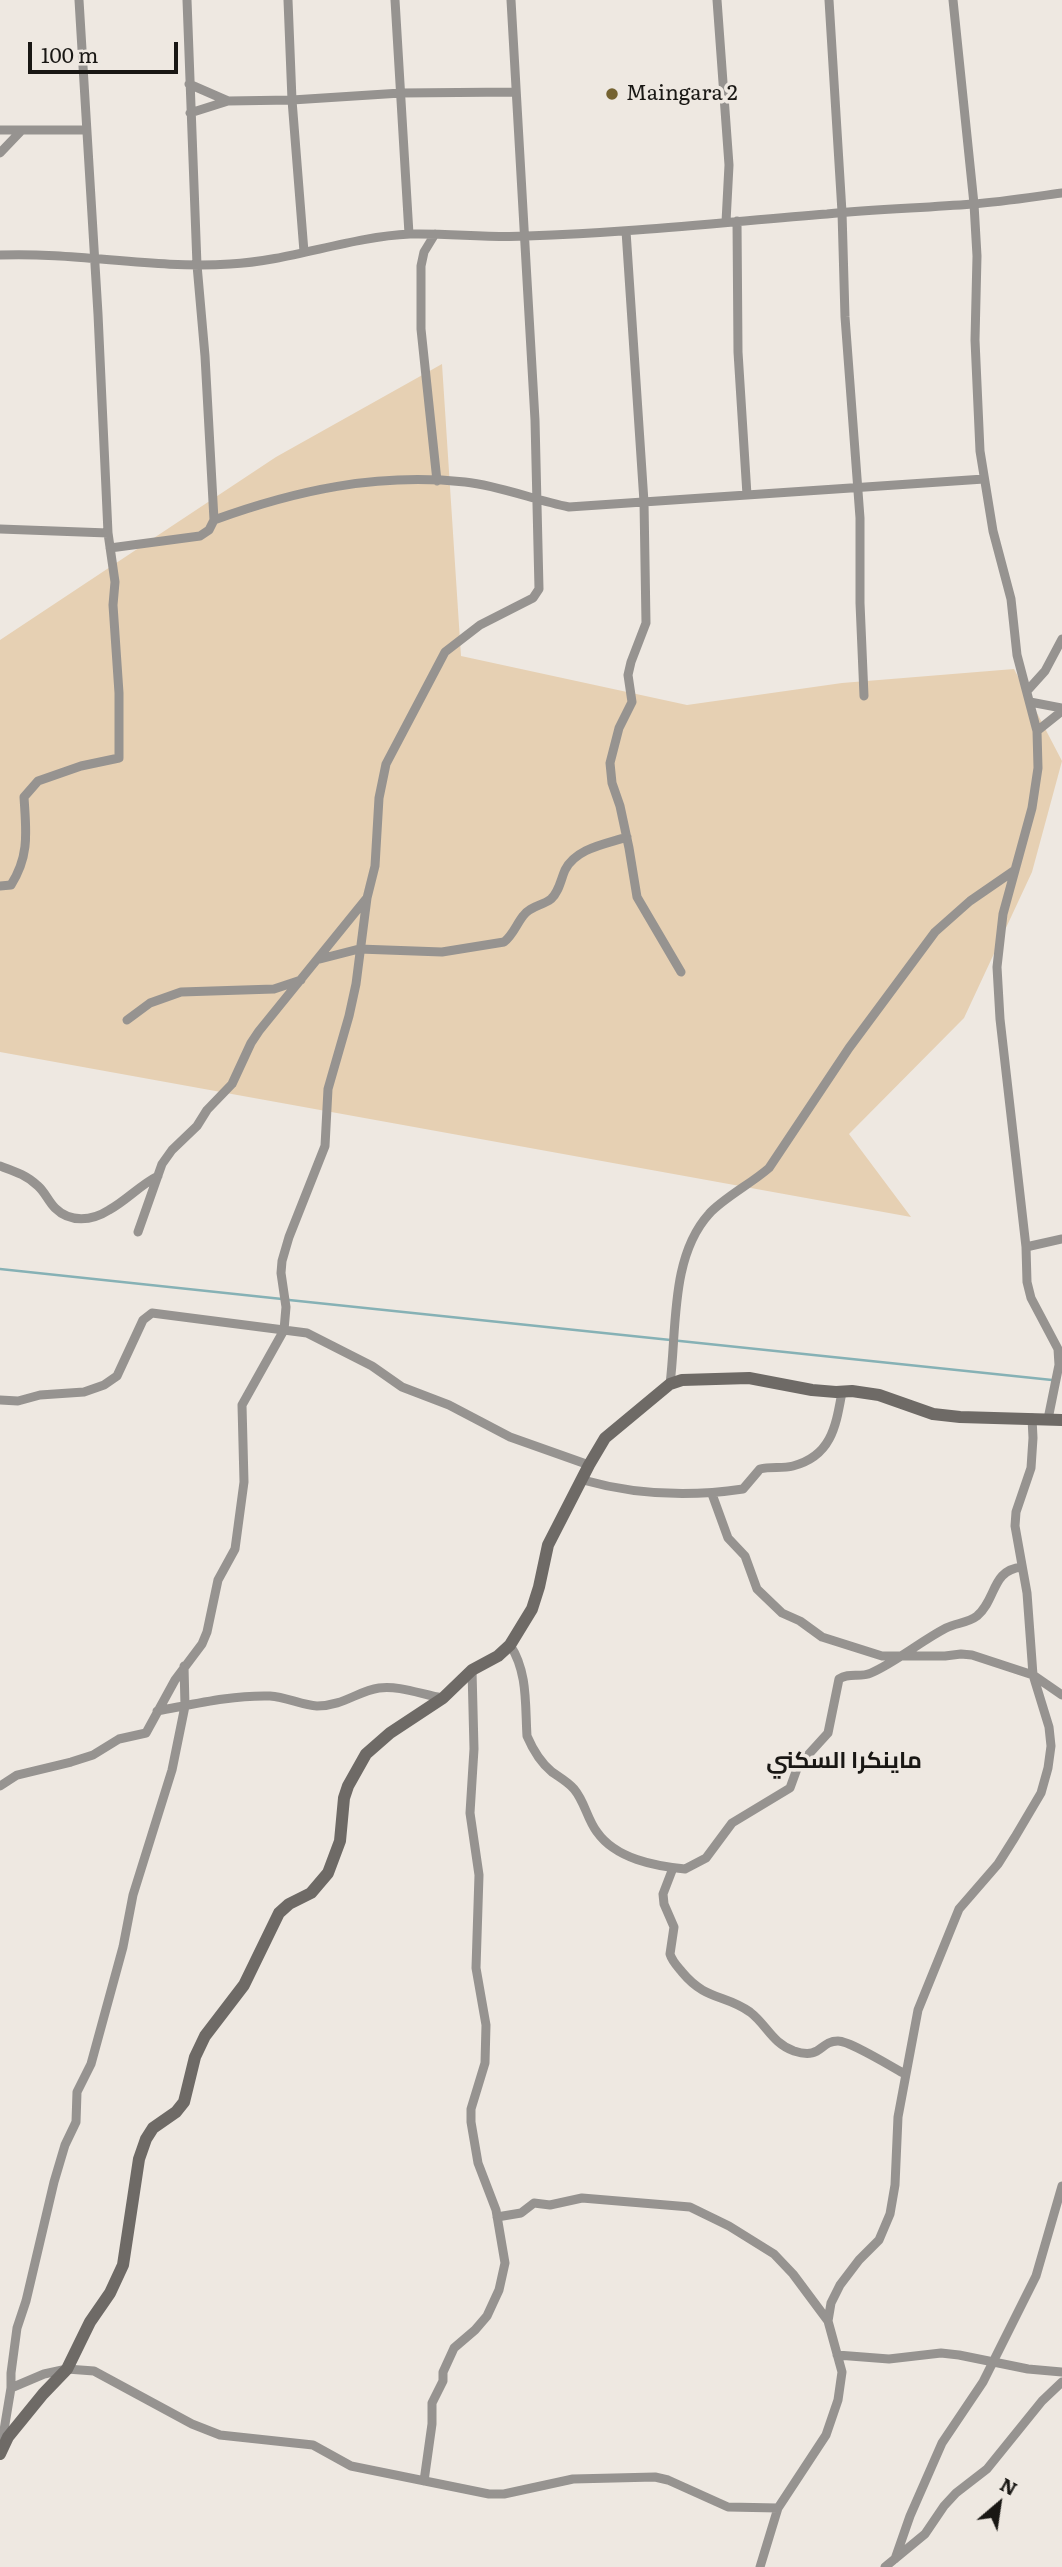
<!DOCTYPE html>
<meta charset="utf-8">
<style>
body{margin:0}
#map{position:relative;width:1062px;height:2567px;overflow:hidden;background:#eee8e1;font-family:Literata,serif}
canvas{display:block}
.north{position:absolute;left:964px;top:2469px;width:70px;height:70px;-webkit-text-stroke:5px #eee8e1;paint-order:stroke;rotate:29deg;font-size:19px;font-weight:700;line-height:28px;text-align:center;color:#191714}
.north::after{content:'';display:block;margin:auto;width:24px;height:32px;background:#191714;clip-path:polygon(50% 0,100% 100%,50% 72%,0 100%)}
.scale{position:absolute;left:28px;top:42px;width:150px;height:32px;box-sizing:border-box;border:4px solid #191714;border-top:0;padding-left:9px;font-size:21px;line-height:24px;white-space:nowrap;color:#191714;-webkit-text-stroke:5px #eee8e1;paint-order:stroke}
</style>
<div id="map">
<canvas width="1062" height="2567"></canvas>
<div class="north">N</div>
<div class="scale">100 m</div>
</div>
<script>
const ctx = document.querySelector('canvas').getContext('2d');
ctx.lineJoin = 'round';
function fillPath(path, color) { ctx.fillStyle = color; ctx.fill(path, 'evenodd'); }
function stroke(path, color, width, dash) { ctx.strokeStyle = color; ctx.lineWidth = width; ctx.lineCap = dash ? 'butt' : 'round'; ctx.setLineDash(dash || []); ctx.stroke(path); }
function write(font, color, halo, rows, align = 'center') {
  ctx.font = font + ' Literata,Cairo,serif'; ctx.lineWidth = 7; ctx.setLineDash([]); ctx.textBaseline = 'middle'; ctx.strokeStyle = halo; ctx.fillStyle = color; for (const [text, x, y, turn = 0] of rows) {
    ctx.save(); ctx.translate(x, y); ctx.rotate((+turn || 0) * Math.PI / 180); ctx.textAlign = isNaN(turn) ? turn : align; if (halo) ctx.strokeText(text, 0, 0); ctx.fillText(text, 0, 0); ctx.restore();
  }
}
fillPath(new Path2D(`
 M442 364 461 656 687 705 842 683 1014 669 1062 761 1032 872 964 1018 849 1134 911 1217 0 1052V640L276 457Z`), '#e6d0b3');
stroke(new Path2D(`
 M0 1269 282 1299
 M289 1300 1052 1380`), '#86b1b5', 2.5);
stroke(new Path2D(`
 M288 0 292 100 304 252
 M395 0 409 234
 M717 0 729 165 726 222
 M829 0 842 212 845 317 860 518V603L864 696
 M953 0 974 204 977 256 975 340 980 451 993 531 1011 599 1017 655 1037 731 1038 768 1032 808 1003 914 997 967 1000 1019 1026 1247 1027 1282 1031 1298 1058 1349 1059 1365 1048 1419
 M189 84 228 101
 M190 113 228 101 292 100 401 93 515 92
 M0 130H86
 M0 153 22 130
 M737 221 738 352 747 495
 M626 231 644 502 646 623 631 662 628 675 632 702 619 728 610 763 612 783 620 806 629 848 637 897 681 972
 M435 234 424 252 421 266V329L437 481
 M0 255C77 252 153 269 230 264 291 261 348 237 410 234 449 233 488 238 527 236 628 233 727 222 827 214 875 209 923 208 972 204 1002 202 1032 197 1062 193
 M214 520C297 490 376 473 465 482 501 486 534 500 569 507L984 479
 M0 529 108 533
 M110 548 200 536 209 530 214 520 205 356 197 265 187 0
 M1027 691 1045 671 1062 639
 M1030 702 1062 708
 M1037 731 1062 711
 M0 886 11 885C30 855 26 831 24 797L38 781 81 766 119 758V693L113 605 115 582 108 533 98 314 79 0
 M320 959 359 949 442 952 504 942C513 935 516 925 523 916 530 906 542 906 551 899 559 892 561 879 565 870 576 848 606 844 627 837
 M127 1020 150 1003 181 992 274 989 301 980
 M0 1166C14 1171 27 1175 38 1186 45 1192 48 1201 55 1208 70 1223 92 1221 109 1210 127 1200 140 1185 158 1176
 M138 1232 162 1164 172 1150 197 1126 207 1110 232 1084 251 1043 259 1031 366 899
 M1026 1247 1062 1239
 M670 1384C677 1330 670 1257 709 1214 722 1199 752 1183 769 1168L849 1048 935 932 970 901 1015 870
 M0 1400 18 1401 40 1395 84 1392 104 1385 117 1376 143 1320 152 1313 307 1333 372 1366 402 1387 449 1405 510 1437 589 1465
 M583 1480C636 1495 689 1497 743 1489L760 1469C771 1466 782 1469 793 1466 832 1456 836 1425 842 1392
 M712 1494 728 1538 745 1556 757 1589 782 1613 800 1621 822 1637 882 1656H945L961 1654 972 1655 1033 1675 1062 1695
 M510 1645C528 1672 525 1705 527 1736 533 1750 541 1763 552 1772 559 1777 568 1782 574 1789 585 1802 587 1819 597 1832 616 1859 655 1866 685 1869L706 1858 732 1823 790 1788 798 1766 828 1733 839 1679C849 1672 860 1678 871 1673 896 1662 921 1641 946 1628 956 1623 968 1623 977 1616 997 1599 991 1570 1022 1567
 M157 1711C195 1704 231 1695 270 1696 286 1697 302 1705 317 1706 343 1706 358 1691 379 1688 399 1685 423 1695 443 1698
 M0 1786 17 1775 71 1762 93 1755 119 1739 146 1733 175 1680 202 1644 207 1632 218 1580 235 1549 244 1482 242 1405 284 1330 286 1307 281 1273 282 1261 289 1237 325 1146 328 1089 349 1016 356 984 367 898 375 866 379 798 386 764 445 652 480 625 533 598 539 589 535 420 511 0
 M673 1868 663 1894 664 1904 674 1927 670 1954C672 1961 677 1966 682 1972 706 2001 725 1994 750 2012 767 2025 772 2043 794 2051 822 2060 819 2041 838 2041 850 2041 892 2067 905 2074
 M497 2217 521 2213 534 2203 550 2205 582 2198 690 2207 729 2226 774 2254 793 2274 828 2321
 M837 2355 889 2359 941 2353 959 2355 1028 2369 1062 2372
 M11 2388 44 2374 67 2369 94 2371 192 2424 220 2435 313 2445 351 2466 489 2494H504L573 2479 655 2477 668 2480 728 2507 778 2508
 M2 2442 11 2388V2373L17 2328 26 2301 54 2182 65 2145 76 2122 77 2092 91 2064 123 1947 133 1895 172 1770 185 1706 184 1666
 M424 2481 432 2424V2403L443 2381V2372L454 2348 475 2330 487 2316 499 2290 505 2263 496 2210 478 2163 471 2122V2109L485 2063 486 2025 476 1968 479 1875 470 1813 474 1749 472 1670
 M895 2559 910 2516 942 2443 983 2382 1036 2276 1062 2186
 M760 2567 778 2508 826 2435 838 2400 842 2372 828 2321 831 2303 840 2285 859 2260 879 2240 890 2214 895 2185 898 2117 918 2010 959 1909 998 1864 1015 1837 1041 1793 1048 1768 1051 1746 1049 1727 1033 1675 1027 1593 1015 1526 1016 1512 1031 1468 1033 1438 1032 1418
 M885 2567 925 2534 944 2506 956 2493 987 2469 1042 2401 1062 2382`), '#969390', 9);
stroke(new Path2D(`
 M0 2454 8 2437 43 2394 67 2369 90 2322 110 2293 123 2265 139 2159 146 2139 153 2128 176 2112 184 2102 195 2057 205 2036 244 1985 279 1913 289 1904 311 1893 328 1873 340 1841 344 1798 348 1786 366 1754 390 1733 443 1698 472 1670 498 1656 510 1645 532 1609 539 1587 548 1545 589 1465 605 1438 670 1384 682 1380 749 1378 812 1390 836 1392 852 1391 879 1395 933 1414 960 1417 1062 1420`), '#6e6a66', 12);
for (const [x, y, r, color] of [
 [612,94,7,"#756331"]
]) { const dot = new Path2D(); dot.arc(x, y, r, 0, 2 * Math.PI); ctx.fillStyle = color; ctx.fill(dot); stroke(dot, '#eee8e1', 2.5); }
write('21px', '#191714', '#eee8e1', [
 ["Maingara 2",626,94]
], 'left');
write('bold 23px', '#191714', '#eee8e1', [
 ["ماينكرا السكني",844,1761]
]);
</script>
